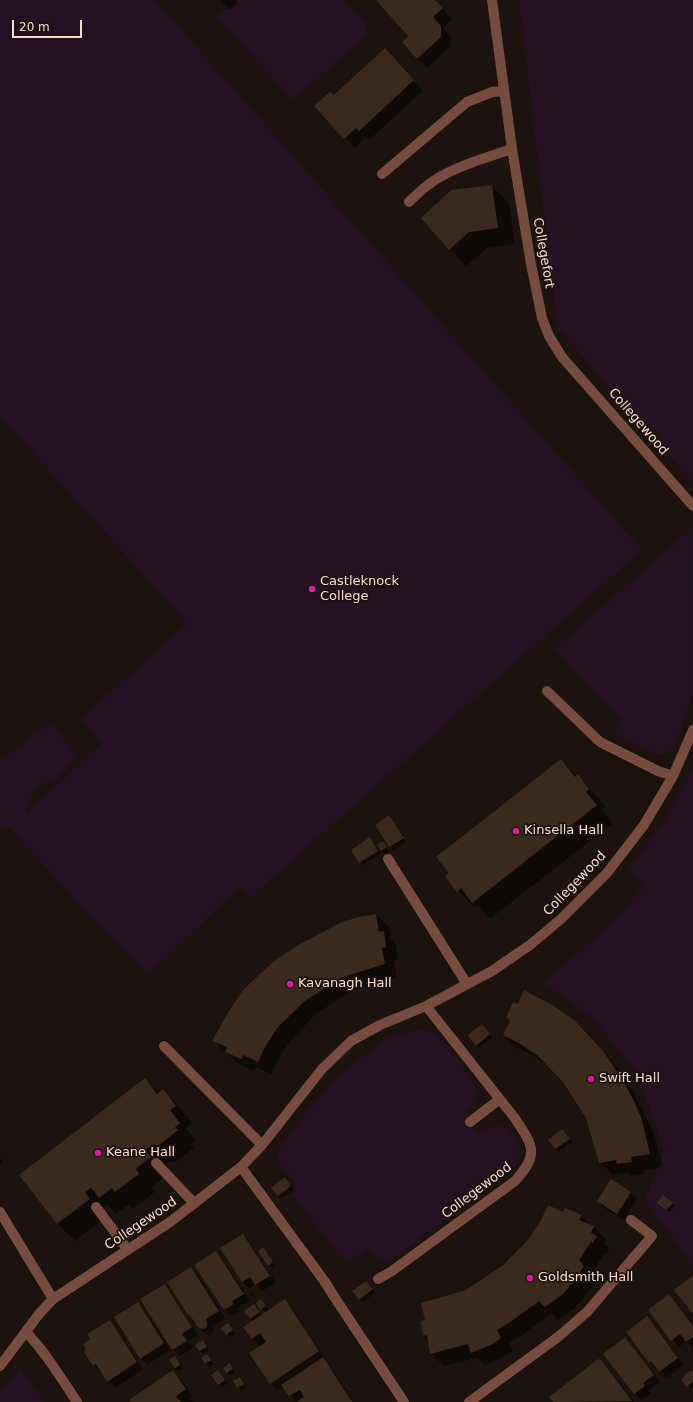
<!DOCTYPE html>
<style>
body{margin:0}
#map{position:relative;width:693px;height:1402px;overflow:hidden;background:#1c130e;font-family:"DejaVu Sans",sans-serif}
canvas{display:block}
.scale{position:absolute;left:12px;top:20px;width:70px;height:18px;box-sizing:border-box;border:2px solid #f9dcce;border-top:0;padding-left:5px;font-size:12px;line-height:14px;white-space:nowrap;color:#f9dcce;-webkit-text-stroke:3px #1c130e;paint-order:stroke}
</style>
<div id="map">
<canvas width="693" height="1402"></canvas>
<div class="scale">20 m</div>
</div>
<script>
const ctx = document.querySelector('canvas').getContext('2d');
ctx.lineJoin = 'round';
function fillPath(path, color) { ctx.fillStyle = color; ctx.fill(path, 'evenodd'); }
function stroke(path, color, width, dash) { ctx.strokeStyle = color; ctx.lineWidth = width; ctx.lineCap = dash ? 'butt' : 'round'; ctx.setLineDash(dash || []); ctx.stroke(path); }
function write(font, color, halo, rows, align = 'center') {
  ctx.font = font + ' "DejaVu Sans",sans-serif'; ctx.lineWidth = 3.5; ctx.setLineDash([]); ctx.textBaseline = 'middle'; ctx.strokeStyle = halo; ctx.fillStyle = color; for (const [text, x, y, turn = 0] of rows) {
    ctx.save(); ctx.translate(x, y); ctx.rotate((+turn || 0) * Math.PI / 180); ctx.textAlign = isNaN(turn) ? turn : align; if (halo) ctx.strokeText(text, 0, 0); ctx.fillText(text, 0, 0); ctx.restore();
  }
}
fillPath(new Path2D(`
 M0 0H155L642 550 250 898 240 887 149 974 82 907 10 828H0V759L25 744 32 734 52 724 77 755 58 778 34 789 25 814 102 743 81 719 187 623 0 416Z
 M235 0H344L367 25 365 36 293 100 217 17Z
 M519 0H693V483L557 327Z
 M692 528 693 693 673 750 659 755 613 733 621 719 554 649Z
 M693 769V1266L645 1199 665 1150 634 1068 593 1019 543 982 582 950 623 911 645 884 628 871 664 822Z
 M420 1029C425 1030 431 1031 435 1033 443 1038 475 1081 476 1090 477 1100 469 1107 463 1113L478 1133C490 1127 494 1125 508 1128 520 1142 524 1148 516 1166L393 1259C381 1263 376 1256 368 1248L352 1260 342 1259 294 1196 296 1182 280 1166 277 1151 302 1117 342 1073 389 1037Z
 M21 1369 44 1402H0V1389Z`), '#251122');
fillPath(new Path2D(`
 M220 0H236L238 3 230 10Z
 M377 0H435L452 19 443 28 451 37 450 47 427 68 418 58 410 36Z
 M395 60 423 91 369 140 366 137 355 148 345 138 334 97Z
 M492 186 509 203 515 244 487 248 466 266 449 249Z
 M561 760 594 793 606 807 602 809 613 823 490 919 477 906 475 908 458 891Z
 M392 820 406 842 393 850 376 825Z
 M370 839 381 854 363 865 360 862Z
 M383 842 390 851 385 854 378 846Z
 M376 915 389 927 391 939 396 945 398 959 394 960 397 977 353 990 317 1013 291 1040 279 1058 271 1074 256 1067 254 1071 239 1064 213 1041 298 945 340 924Z
 M507 1018 574 1021 605 1053 616 1066 632 1089 653 1131 663 1167 643 1170 644 1174 631 1176 627 1172 613 1175 600 1162 587 1117 564 1081 551 1068 534 1056 517 1048 504 1035 510 1021Z
 M485 1028 492 1038 479 1048 476 1045Z
 M145 1079 159 1094 163 1090 180 1107 192 1123 186 1128 196 1141 191 1144 194 1148 174 1163 171 1160 162 1167 167 1175 152 1187 156 1191 133 1209 129 1204 116 1214 107 1205 101 1210 106 1217 75 1241 58 1224 21 1175Z
 M566 1134 572 1142 559 1152 550 1140Z
 M0 1158 3 1163 0 1165Z
 M288 1182 294 1190 281 1199 278 1196Z
 M630 1193 637 1199 624 1220 605 1208 598 1201Z
 M672 1203 675 1206 670 1212 661 1206Z
 M564 1213 581 1216 606 1239 604 1244 609 1249 606 1255 604 1254 591 1274 596 1280 588 1292 575 1308 558 1320 552 1313 522 1335 509 1343 513 1351 506 1356 485 1365 477 1358 444 1366 431 1354 429 1341 424 1336 422 1322 426 1320 467 1290 502 1267Z
 M243 1235 249 1241 276 1283 262 1291 256 1284 249 1288 243 1282Z
 M216 1252 222 1259 250 1301 238 1308 240 1311 231 1316 224 1310Z
 M266 1252 276 1266 272 1268 269 1265Z
 M191 1269 198 1275 225 1318 211 1326 214 1329 213 1333 210 1336 205 1334 189 1314 169 1283Z
 M165 1285 171 1292 198 1335 188 1341 193 1348 180 1356 173 1349Z
 M369 1285 375 1293 363 1302 360 1299Z
 M251 1292 253 1294 256 1300 250 1293Z
 M669 1295 693 1325V1348L686 1341 679 1347 672 1340Z
 M261 1301 269 1311 285 1301 291 1307 325 1358 323 1359 329 1365 354 1402H296L283 1386 277 1390 271 1383 260 1347 252 1339 245 1327 253 1321 245 1311 257 1308 262 1316 265 1313 257 1303Z
 M137 1303 144 1310 170 1350 147 1365 141 1358Z
 M647 1318 653 1324 684 1365 666 1378 658 1368 656 1369 650 1363 627 1333Z
 M109 1321 116 1328 143 1369 115 1388 108 1381 102 1371 100 1372 94 1365 92 1339Z
 M228 1324 235 1334 230 1337 226 1334Z
 M625 1338 631 1345 660 1382 649 1390 651 1393 641 1400 635 1393Z
 M203 1342 209 1350 203 1354 196 1345Z
 M207 1356 214 1364 209 1367 202 1359Z
 M175 1358 183 1368 178 1371 175 1368Z
 M601 1362 609 1369 634 1402H554L551 1397Z
 M230 1365 235 1372 230 1375 227 1372Z
 M173 1371 180 1378 192 1396 189 1398 193 1402H132Z
 M218 1371 228 1383 222 1387 219 1384Z
 M693 1373V1387L690 1389 687 1386Z
 M240 1378 246 1387 241 1391 234 1382Z`), '#0007');
fillPath(new Path2D(`
 M376 0H435L443 8 433 17 441 26V37L417 59 402 42 408 36Z
 M385 48 414 80 359 131 356 128 344 139 314 106 330 92 334 95Z
 M492 185 498 228 469 232 449 250 421 218 451 190Z
 M561 759 575 777 578 774 589 789 586 792 597 805 472 903 461 888 457 892 445 876 449 873 436 857Z
 M389 815 404 838 389 847 375 825Z
 M370 837 378 851 359 863 351 850Z
 M383 841 387 847 381 851 377 845Z
 M376 914 379 932 384 931 386 947 382 948 385 964 340 978 305 1001 278 1027 266 1045 258 1062 243 1055 241 1059 225 1052 227 1047 212 1041 229 1011 243 990 274 961 298 945 340 923 358 917Z
 M524 990 554 1006 575 1021 604 1052 620 1076 632 1097 641 1117 650 1154 631 1157 632 1162 617 1164 616 1160 599 1163 586 1118 563 1082 537 1055 520 1044 503 1035 510 1020 506 1018 513 1002 518 1004Z
 M482 1024 490 1034 476 1046 468 1035Z
 M145 1078 157 1094 163 1089 176 1106 170 1110 180 1123 175 1127 178 1130 157 1147 154 1144 145 1150 151 1157 136 1169 139 1174 115 1192 112 1188 99 1198 91 1188 85 1192 90 1199 57 1224 19 1175Z
 M562 1129 570 1139 555 1149 548 1140Z
 M285 1177 291 1186 278 1196 271 1188Z
 M611 1179 631 1192 617 1214 597 1201Z
 M663 1195 673 1203 666 1210 657 1203Z
 M548 1205 563 1212 565 1208 582 1215 579 1220 594 1226 591 1233 597 1236 593 1243 591 1242 579 1260 584 1266 575 1280 562 1295 545 1307 539 1301 509 1323 497 1330 501 1338 493 1344 471 1353 468 1344 430 1354 427 1335 423 1336 421 1321 425 1320 421 1303 466 1290 502 1266 528 1240 540 1222Z
 M243 1234 270 1276 255 1285 250 1277 242 1282 220 1248Z
 M263 1247 273 1262 268 1266 258 1251Z
 M216 1251 244 1294 232 1301 234 1304 224 1310 194 1265Z
 M191 1267 219 1311 206 1319 207 1322V1327L203 1329 198 1327 189 1314 188 1315 167 1282Z
 M693 1275V1314L674 1290Z
 M366 1281 373 1289 359 1300 352 1291Z
 M165 1284 192 1327 182 1334 187 1341 172 1350 140 1299Z
 M669 1294 693 1326V1337L686 1342 680 1334 671 1341 648 1310Z
 M261 1299 266 1306 260 1310 256 1303Z
 M285 1299 319 1351 270 1384 249 1353 266 1342 260 1333 252 1339 243 1327Z
 M138 1302 164 1343 140 1359 114 1317Z
 M254 1304 260 1312 250 1319 244 1311Z
 M647 1316 678 1358 659 1372 651 1361 649 1363 626 1332Z
 M110 1320 137 1362 107 1382 96 1364 93 1366 84 1352 86 1350 83 1344 90 1339 87 1334Z
 M228 1323 233 1330 226 1335 221 1328Z
 M625 1337 654 1375 643 1383 645 1386 634 1394 603 1354Z
 M203 1340 207 1347 199 1351 195 1345Z
 M207 1354 211 1360 205 1364 201 1358Z
 M175 1356 180 1365 175 1368 169 1360Z
 M323 1357 345 1391 353 1402H296L304 1397 300 1390 289 1396 281 1385Z
 M598 1359 602 1361 632 1401 553 1402 549 1397Z
 M230 1363 233 1369 226 1373 223 1368Z
 M173 1370 186 1389 176 1396 181 1402H131L129 1400Z
 M218 1370 225 1380 218 1385 211 1375Z
 M691 1370 693 1372V1382L686 1387 681 1379Z
 M240 1377 244 1384 237 1388 233 1381Z`), '#3b291c');
stroke(new Path2D(`
 M492 0 512 149 531 264 542 318 549 336 562 357 693 506
 M382 174 467 102 492 92 504 91
 M409 202C415 196 421 190 428 185 449 168 486 158 512 149
 M547 691 600 742 658 771 673 776
 M388 859 467 984
 M164 1046 262 1145
 M470 1122 500 1099
 M156 1163 194 1203
 M241 1167 325 1282 335 1298 404 1402
 M96 1207 128 1250
 M0 1212 53 1299
 M378 1279 392 1271 515 1181C540 1153 533 1146 514 1117L426 1006
 M26 1332C46 1353 61 1378 77 1402
 M0 1366 39 1314 53 1299 170 1222 241 1167 262 1145 322 1069 351 1041 380 1025 426 1006 492 971 530 945 561 919 607 873 644 825 673 776 693 730
 M469 1402 558 1337 587 1312 652 1236 631 1220`), '#764c3e', 10);
for (const [x, y, r, color] of [
 [312,589,4,"#db199e"],
 [516,831,4,"#db199e"],
 [290,984,4,"#db199e"],
 [591,1079,4,"#db199e"],
 [98,1153,4,"#db199e"],
 [530,1278,4,"#db199e"]
]) { const dot = new Path2D(); dot.arc(x, y, r, 0, 2 * Math.PI); ctx.fillStyle = color; ctx.fill(dot); stroke(dot, '#1c130e', 1.5); }
write('13px', '#f9dcce', '#1c130e', [
 ["Collegefort",543,253,80],
 ["Collegewood",638,422,49],
 ["Collegewood",575,884,-46],
 ["Collegewood",477,1191,-37],
 ["Collegewood",141,1224,-34]
]);
write('13px', '#f9dcce', '#1c130e', [
 ["Castleknock",320,582],
 ["College",320,597],
 ["Kinsella Hall",524,831],
 ["Kavanagh Hall",298,984],
 ["Swift Hall",599,1079],
 ["Keane Hall",106,1153],
 ["Goldsmith Hall",538,1278]
], 'left');
</script>
